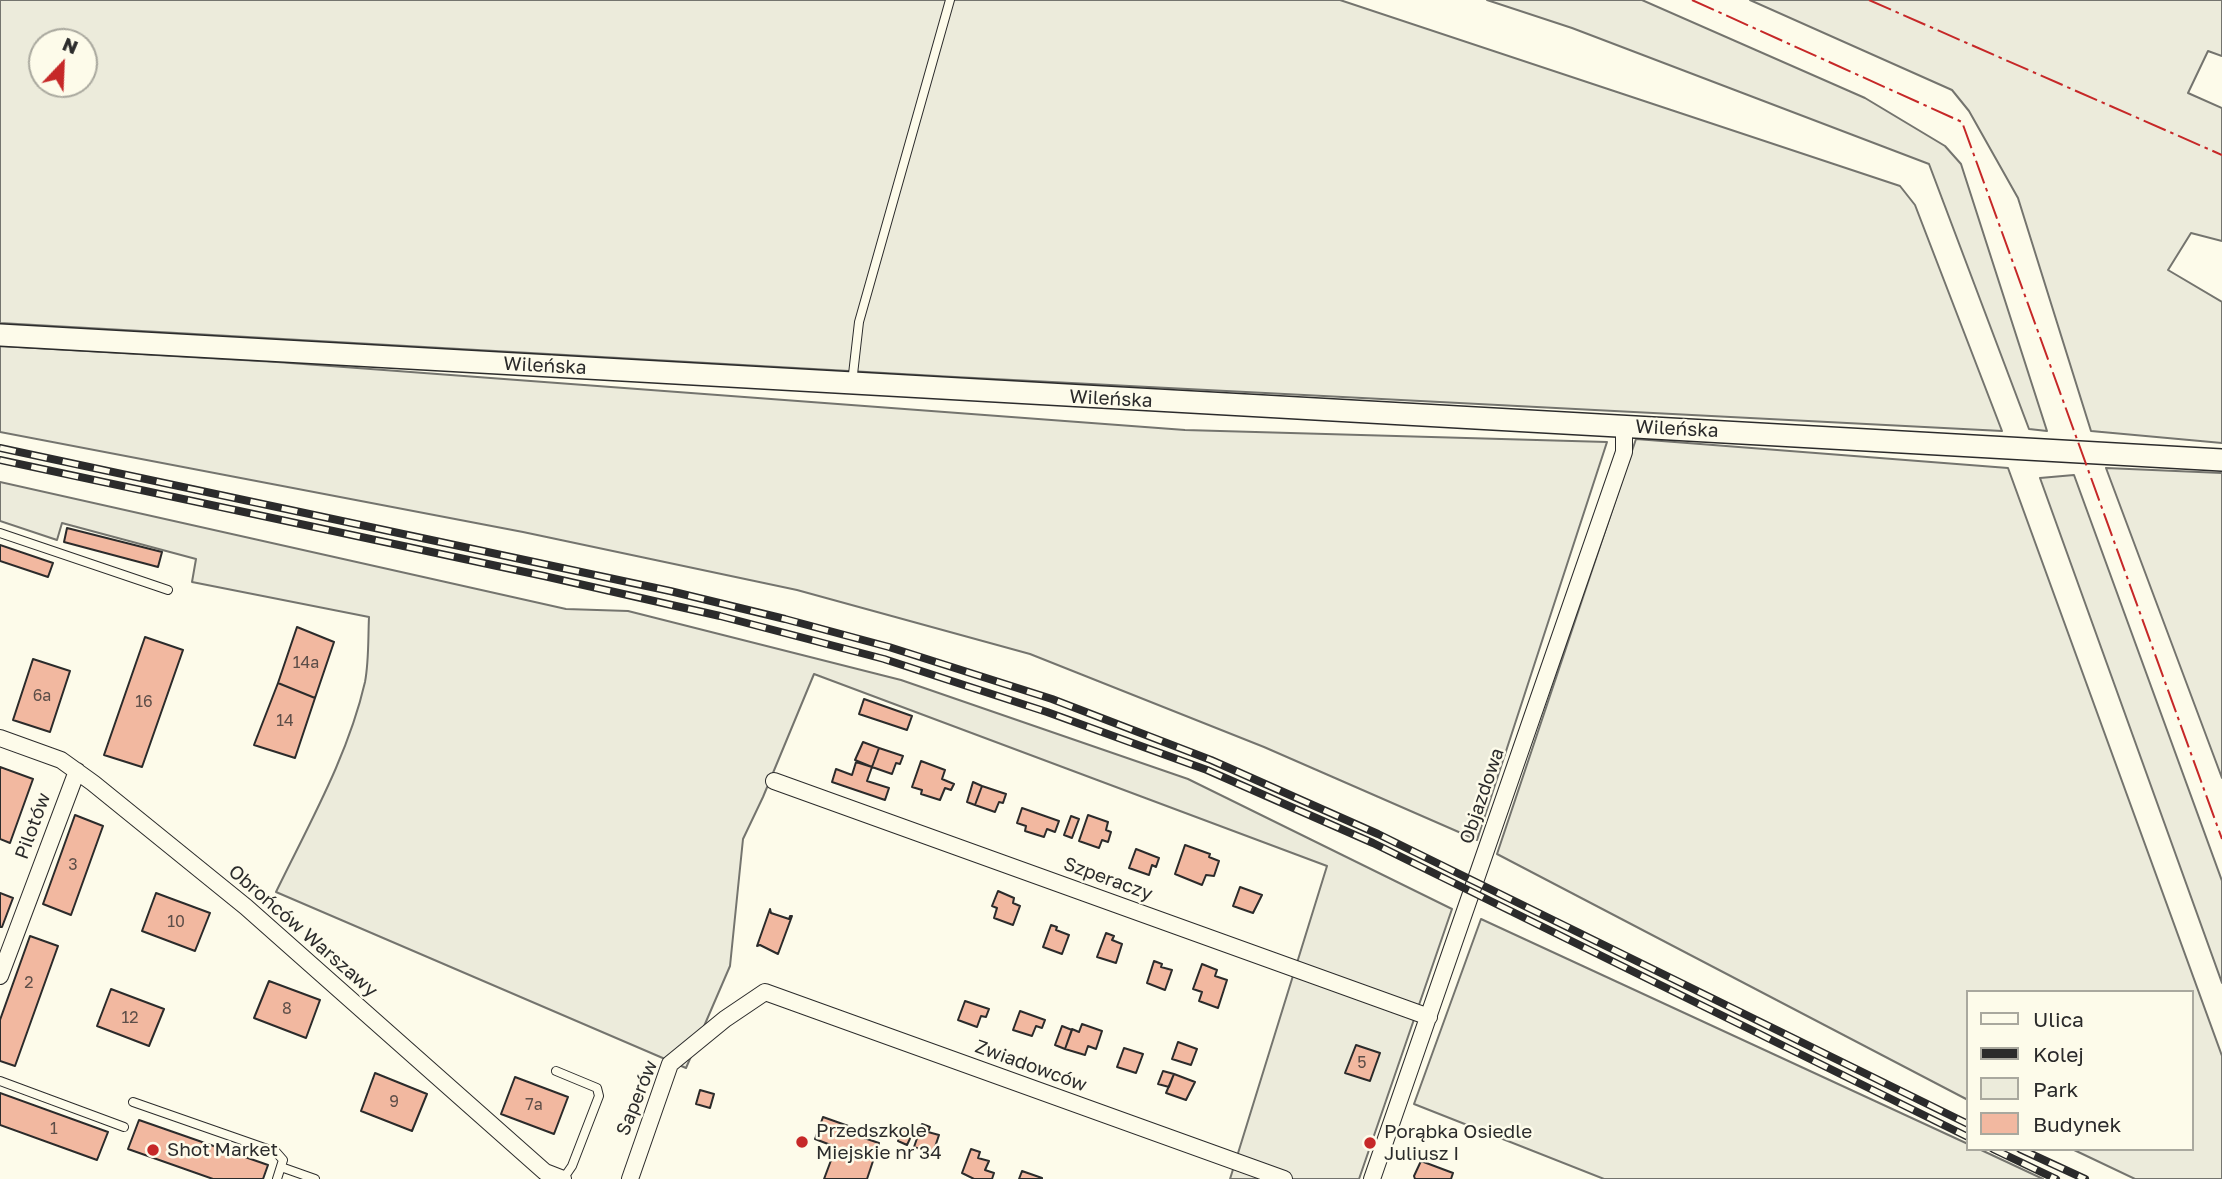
<!DOCTYPE html>
<meta charset="utf-8">
<style>
body{margin:0}
#map{position:relative;width:2222px;height:1179px;overflow:hidden;background:#fdfbea;font-family:"Golos Text",sans-serif}
canvas{display:block}
.legend{position:absolute;left:1966px;top:990px;width:228px;height:161px;box-sizing:border-box;background:#fdfbea;border:2px solid #a9a89e;margin:0;padding:9px 12px;list-style:none;font-size:21px;color:#2b2b2b}
.legend li{display:flex;align-items:center;gap:14px;height:35px}
.legend b{width:35px;border:2px solid #a9a89e}
.north{position:absolute;left:28px;top:28px;width:70px;height:70px;box-sizing:border-box;background:#fdfbea;border:2px solid #a9a89e;border-radius:50%;rotate:23deg;font-size:19px;font-weight:700;line-height:28px;text-align:center;color:#2b2b2b}
.north::after{content:'';display:block;margin:auto;width:24px;height:32px;background:#c62828;clip-path:polygon(50% 0,100% 100%,50% 72%,0 100%)}
</style>
<div id="map">
<canvas width="2222" height="1179"></canvas>
<ul class="legend">
<li><b style="height:9px;background:#fdfbea"></b>Ulica</li>
<li><b style="height:9px;background:#2b2b2b"></b>Kolej</li>
<li><b style="height:19px;background:#ecebdb"></b>Park</li>
<li><b style="height:19px;background:#f2b8a0"></b>Budynek</li>
</ul>
<div class="north">N</div>
</div>
<script>
const ctx = document.querySelector('canvas').getContext('2d');
ctx.lineJoin = 'round';
function fillPath(path, color) { ctx.fillStyle = color; ctx.fill(path, 'evenodd'); }
function stroke(path, color, width, dash) { ctx.strokeStyle = color; ctx.lineWidth = width; ctx.lineCap = dash ? 'butt' : 'round'; ctx.setLineDash(dash || []); ctx.stroke(path); }
function write(font, color, halo, rows, align = 'center') {
  ctx.font = font + ' "Golos Text",sans-serif'; ctx.lineWidth = 5; ctx.setLineDash([]); ctx.textBaseline = 'middle'; ctx.strokeStyle = halo; ctx.fillStyle = color; for (const [text, x, y, turn = 0] of rows) {
    ctx.save(); ctx.translate(x, y); ctx.rotate((+turn || 0) * Math.PI / 180); ctx.textAlign = isNaN(turn) ? turn : align; if (halo) ctx.strokeText(text, 0, 0); ctx.fillText(text, 0, 0); ctx.restore();
  }
}
const green = new Path2D(`
 M0 0H1340L1900 186 1915 205 2002 431 955 377 0 323ZM42 42H84V84H42Z
 M1487 0H1642L1865 98 1945 146 1961 164 2047 431 2029 429 1929 164 1572 28Z
 M1750 0H2222V56L2208 51 2188 93 2222 108V241L2191 233 2168 270 2222 302V443L2091 431 2018 198 1969 111 1952 90Z
 M0 346 277 362 1185 430 1607 442 1477 840 1264 747 1030 654 797 590 523 532 0 432Z
 M1636 439 2008 468 2222 1056V1179H2135L2072 1149H2192V992H1968V1100L1497 854Z
 M2106 468 2222 473V778Z
 M2074 475 2222 881V983L2040 478Z
 M0 482 566 609 628 611 901 680 1188 779 1452 909 1359 1179H1230L1327 866 814 674 763 797 743 839 730 966 686 1068 276 892C309 824 348 756 365 682 369 661 368 638 369 617L192 582 196 559 62 523 57 540 0 521Z
 M1481 919 1968 1144V1149H1979L2043 1179H1604L1414 1104Z`);
fillPath(green, '#ecebdb');
stroke(green, '#74746e', 2);
const building = new Path2D(`
 M67 528 162 552 158 567 64 542Z
 M0 545 53 563 48 577 0 561Z
 M297 627 334 642 315 698 278 683Z
 M145 637 183 650 142 767 104 755Z
 M33 659 70 671 50 732 13 720Z
 M278 683 315 698 295 758 254 745Z
 M864 699 912 716 907 730 859 714Z
 M863 742 879 748 872 767 855 760Z
 M879 748 903 756 900 764 896 763 892 774 872 767Z
 M921 761 945 770 942 779 954 784 951 790 945 788 940 800 921 794 922 790 912 787Z
 M856 762 872 767 867 781 889 788 885 800 832 782 836 769 852 775Z
 M0 767 33 779 10 843 0 839Z
 M973 782 982 786 975 805 967 802Z
 M982 786 1006 794 1003 803 999 802 995 812 975 805Z
 M1022 808 1059 821 1055 832 1047 829 1044 837 1025 831 1026 826 1017 823Z
 M75 815 103 826 71 915 43 904Z
 M1088 815 1108 822 1106 830 1111 832 1108 842 1102 840 1099 848 1079 841Z
 M1071 816 1079 819 1072 838 1064 835Z
 M1185 845 1210 854 1209 857 1219 861 1214 876 1206 875 1202 885 1175 874Z
 M1136 849 1159 858 1156 867 1152 865 1149 875 1129 868Z
 M1240 887 1262 895 1253 913 1233 906Z
 M998 891 1014 898 1013 903 1020 906 1013 925 994 918 997 908 992 906Z
 M0 893 13 898 2 927H0Z
 M156 893 210 913 195 951 142 931Z
 M770 909 771 913 789 919 790 916H792L778 954 760 945 757 946Z
 M1051 925 1057 927 1056 930 1069 935 1062 954 1043 947Z
 M1106 933 1114 936 1112 940 1122 944 1116 963 1097 957Z
 M30 936 58 946 15 1066 0 1061V1020Z
 M1154 961 1162 964 1161 967 1172 970 1165 990 1147 983Z
 M1202 964 1217 970 1215 976 1227 980 1218 1008 1199 1001 1202 992 1193 989Z
 M269 981 320 1000 306 1038 254 1018Z
 M111 989 164 1009 149 1046 97 1026Z
 M965 1001 989 1009 986 1017 981 1016 977 1027 958 1020Z
 M1020 1011 1045 1020 1042 1028 1036 1026 1032 1036 1013 1030Z
 M1082 1024 1102 1031 1096 1049 1088 1046 1085 1055 1065 1049 1072 1029 1079 1032Z
 M1062 1026 1072 1030 1065 1049 1055 1045Z
 M1178 1042 1197 1049 1191 1065 1172 1059Z
 M1356 1045 1380 1053 1370 1081 1345 1073Z
 M1124 1048 1143 1054 1136 1073 1117 1067Z
 M1163 1071 1174 1074 1169 1087 1158 1084Z
 M375 1073 427 1094 412 1131 361 1111Z
 M1174 1074 1195 1082 1186 1100 1166 1093Z
 M515 1077 568 1097 554 1134 501 1114Z
 M700 1090 714 1094 710 1108 696 1104Z
 M0 1093 108 1132 97 1160 0 1125Z
 M823 1117 854 1128 852 1134 879 1143 867 1179H824L836 1147 815 1139Z
 M139 1120 268 1165 263 1179H213L128 1149Z
 M922 1124 930 1127 928 1132 939 1135 933 1153 914 1147Z
 M903 1126 914 1130 907 1145 898 1141Z
 M971 1149 980 1152 978 1158 989 1161 985 1170 994 1173 992 1179H974L962 1173Z
 M1421 1161 1453 1173 1451 1179H1415L1414 1176Z
 M1022 1171 1042 1178V1179H1019Z`);
fillPath(building, '#f2b8a0');
stroke(building, '#2b2b2b', 2);
const service = new Path2D(`
 M852 383 859 322 950 0
 M0 533 168 590
 M556 1071 597 1088 599 1096 572 1166 563 1179
 M0 1081 124 1127
 M133 1102 276 1152 283 1160 277 1179
 M281 1167 315 1179`);
const minor = new Path2D(`
 M0 738 61 760 93 783 246 907 545 1172 563 1179
 M774 781 1429 1017
 M0 976 77 771
 M630 1179 670 1064 725 1019 765 992 1284 1179
 M1372 1179 1624 452V426`);
const tertiary = new Path2D(`
 M0 335 2222 460`);
stroke(service, '#2b2b2b', 10);
stroke(minor, '#2b2b2b', 18);
stroke(tertiary, '#2b2b2b', 24);
stroke(service, '#fdfbea', 8);
stroke(minor, '#fdfbea', 16);
stroke(tertiary, '#fdfbea', 21);
const rail = new Path2D(`
 M0 448 670 591 785 619 889 647 1052 699 1211 760 1378 834 1968 1124
 M0 460 544 576 720 616 884 659 1047 712 1207 770 1373 843 1968 1137
 M1993 1149 2056 1179
 M2020 1149 2085 1179`);
stroke(rail, '#2b2b2b', 8);
stroke(rail, '#fdfbea', 5, [16]);
stroke(new Path2D(`
 M1692 0 1962 122 2222 839
 M1869 0 2222 155`), '#c62828', 2, [24, 5, 3.5, 5]);
for (const [x, y, r, color] of [
 [802,1142,7,"#c62828"],
 [1370,1143,7,"#c62828"],
 [153,1150,7,"#c62828"]
]) { const dot = new Path2D(); dot.arc(x, y, r, 0, 2 * Math.PI); ctx.fillStyle = color; ctx.fill(dot); stroke(dot, '#fdfbea', 2.5); }
write('16px', '#5d4e48', null, [
 ["14a",306,663],
 ["6a",42,696],
 ["16",144,702],
 ["14",285,721],
 ["3",73,865],
 ["10",176,922],
 ["2",29,983],
 ["8",287,1009],
 ["12",130,1018],
 ["5",1362,1063],
 ["9",394,1102],
 ["7a",534,1105],
 ["1",54,1129]
]);
write('19px', '#2b2b2b', '#fdfbea', [
 ["Wileńska",545,366,3],
 ["Wileńska",1111,399,3],
 ["Wileńska",1677,429,3],
 ["Objazdowa",1482,796,-71],
 ["Pilotów",33,826,-70],
 ["Szperaczy",1108,879,20],
 ["Obrońców Warszawy",303,931,41],
 ["Zwiadowców",1031,1066,20],
 ["Saperów",637,1098,-68]
]);
write('19px', '#2b2b2b', '#fdfbea', [
 ["Przedszkole",816,1131],
 ["Miejskie nr 34",816,1153],
 ["Porąbka Osiedle",1384,1132],
 ["Juliusz I",1384,1154],
 ["Shot Market",167,1150]
], 'left');
</script>
